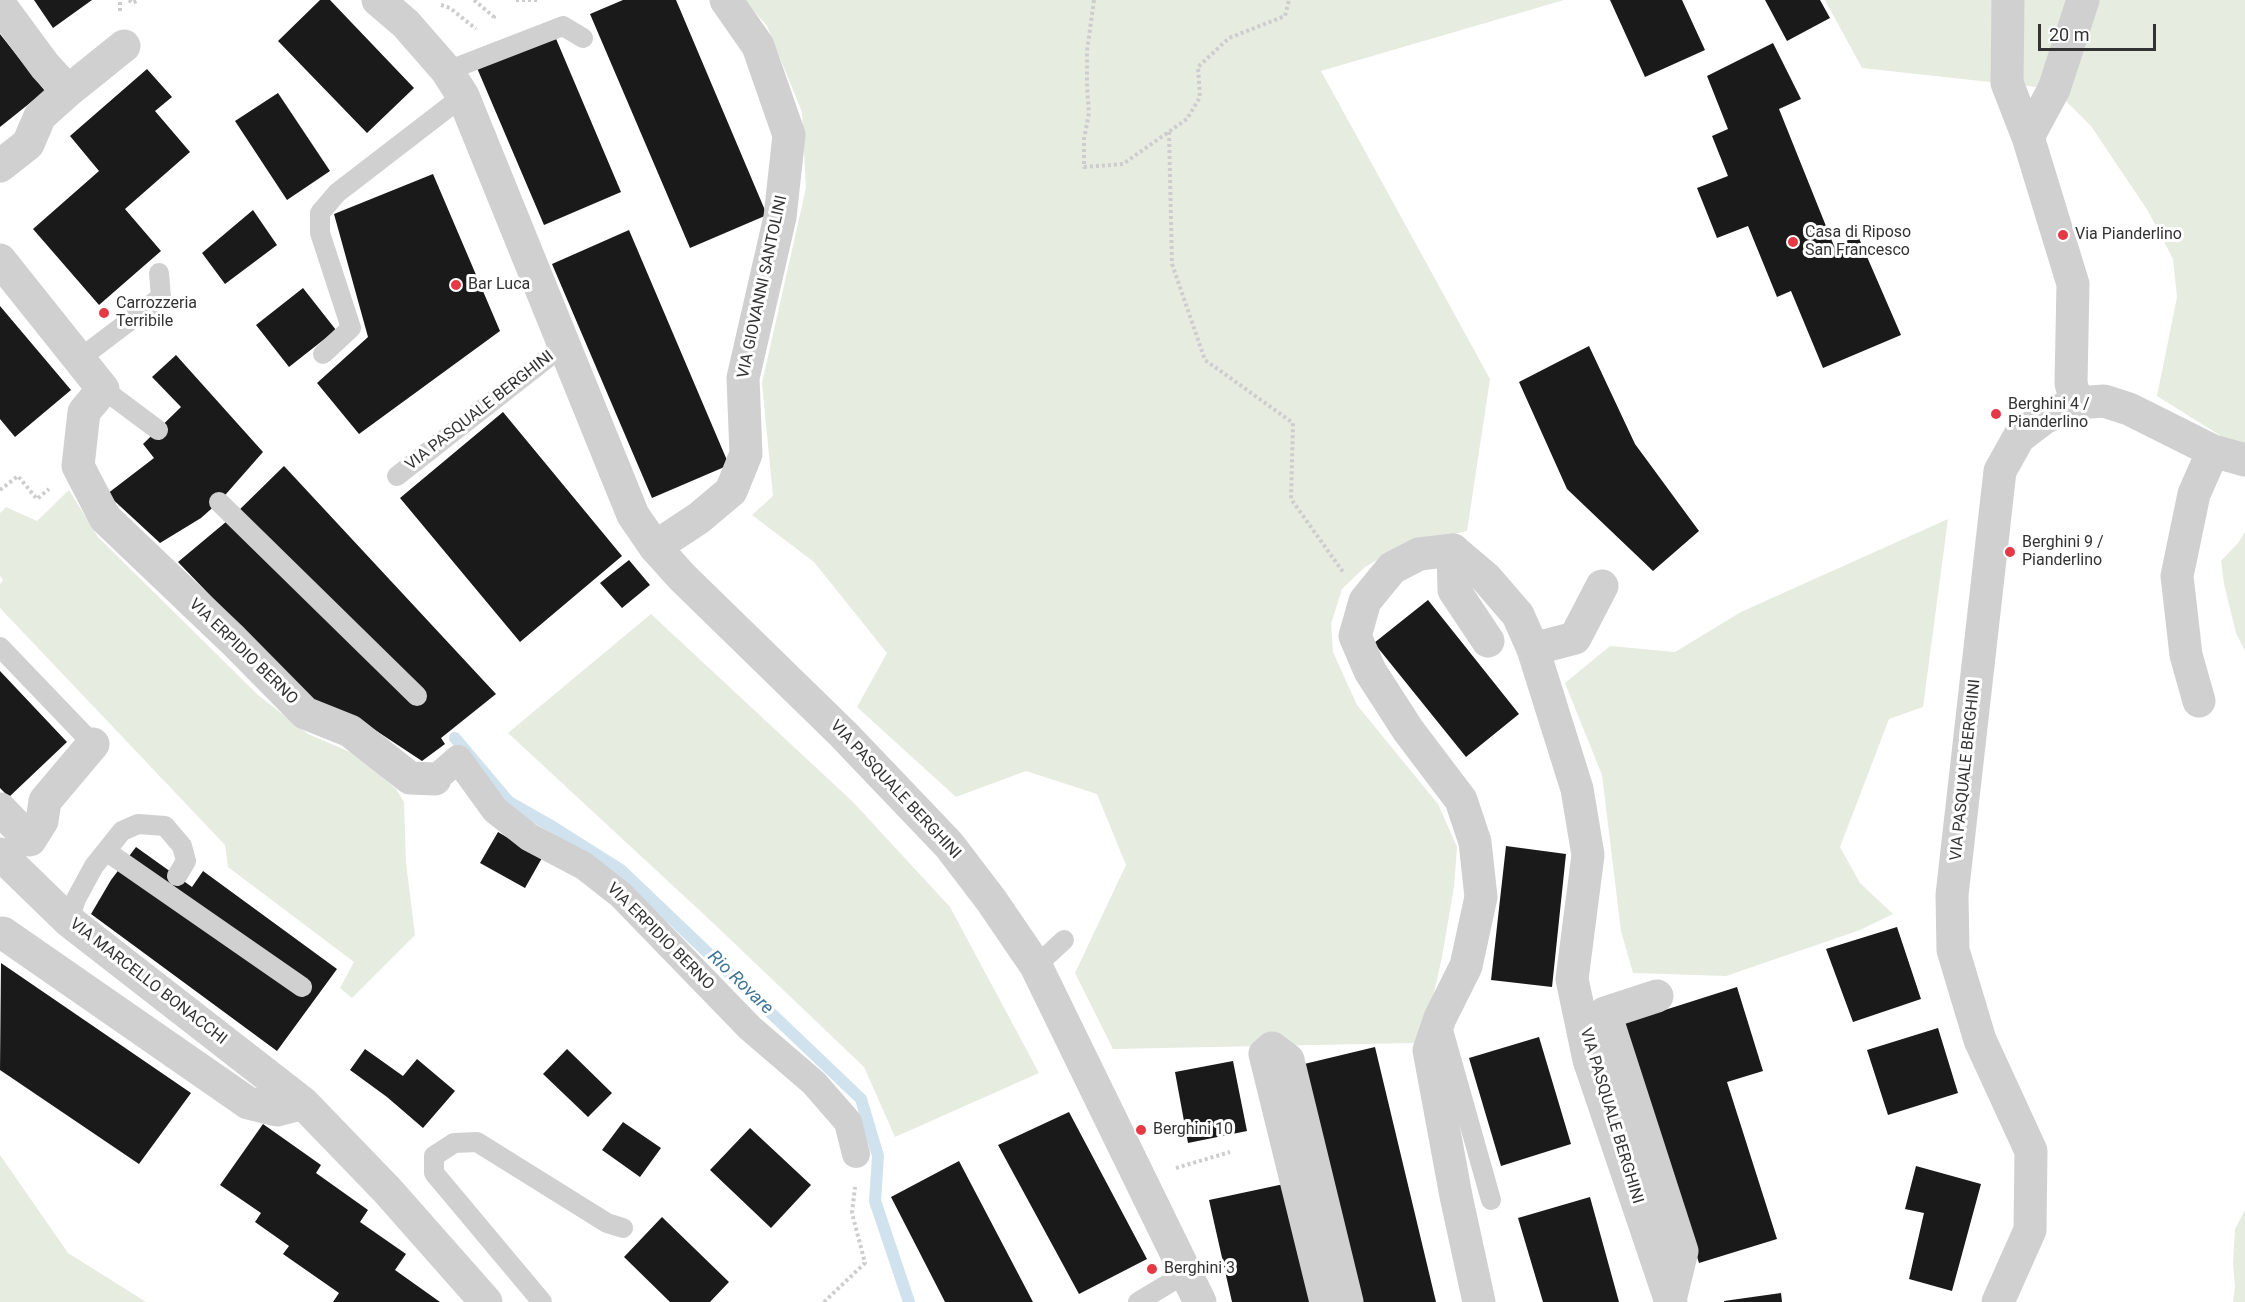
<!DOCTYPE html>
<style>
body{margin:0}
#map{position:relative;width:2245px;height:1302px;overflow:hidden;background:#fff;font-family:Roboto,sans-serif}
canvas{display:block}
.scale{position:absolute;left:2038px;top:24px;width:118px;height:27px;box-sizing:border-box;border:3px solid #333;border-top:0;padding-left:8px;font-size:18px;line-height:21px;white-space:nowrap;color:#333;-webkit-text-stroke:4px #fff;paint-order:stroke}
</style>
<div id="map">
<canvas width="2245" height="1302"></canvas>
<div class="scale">20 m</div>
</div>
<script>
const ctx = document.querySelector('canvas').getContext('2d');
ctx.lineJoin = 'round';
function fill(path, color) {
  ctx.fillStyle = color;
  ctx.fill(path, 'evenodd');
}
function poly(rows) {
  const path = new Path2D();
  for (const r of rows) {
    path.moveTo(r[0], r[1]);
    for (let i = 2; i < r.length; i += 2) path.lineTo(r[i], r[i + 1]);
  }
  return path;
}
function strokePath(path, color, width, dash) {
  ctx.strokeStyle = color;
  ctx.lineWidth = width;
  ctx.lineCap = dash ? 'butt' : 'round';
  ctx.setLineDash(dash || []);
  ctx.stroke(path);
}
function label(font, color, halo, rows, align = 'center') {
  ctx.font = font + ' Roboto,sans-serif';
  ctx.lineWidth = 6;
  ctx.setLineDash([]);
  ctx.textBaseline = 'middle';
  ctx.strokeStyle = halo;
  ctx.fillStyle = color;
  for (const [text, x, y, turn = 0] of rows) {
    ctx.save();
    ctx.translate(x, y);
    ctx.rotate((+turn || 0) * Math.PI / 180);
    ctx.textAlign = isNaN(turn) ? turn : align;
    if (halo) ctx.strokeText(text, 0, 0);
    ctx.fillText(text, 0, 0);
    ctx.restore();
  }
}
fill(poly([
 [744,0,1564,0,1321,71,1490,379,1467,531,1437,538,1389,553,1365,567,1342,589,1331,624,1333,652,1357,705,1438,804,1457,847,1454,887,1442,957,1433,997,1414,1043,1113,1049,1075,973,1126,865,1097,794,1026,771,956,797,857,707,887,653,814,562,752,515,773,496,762,383,806,188,802,112,767,26],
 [1825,0,2245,0,2245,451,2157,396,2177,297,2173,259,2148,211,2091,126,2054,89,1862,68],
 [69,490,98,537,258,695,308,734,357,755,396,789,404,802,406,863,415,935,352,998,340,988,354,962,228,867,225,845,0,608,0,584,3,580,0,576,0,513,6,507,37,521],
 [1948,519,1923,707,1889,719,1840,847,1860,883,1893,914,1860,930,1726,976,1633,973,1621,931,1602,775,1565,683,1610,646,1675,652,1741,612],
 [2245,532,2245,651,2236,633,2224,584,2221,561,2238,543],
 [651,614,853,802,950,907,1039,1073,895,1137,864,1067,711,921,508,733],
 [0,1155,68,1253,146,1302,0,1302],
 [2245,1210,2245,1302,2233,1302,2235,1286,2233,1264,2235,1229]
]), '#e6ecdf');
strokePath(poly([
 [455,738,509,802,553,827,621,870,861,1099,878,1156,875,1201,909,1302]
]), '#cfe2ee', 12);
fill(poly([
 [34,0,92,0,53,28],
 [320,0,330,0,414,88,367,133,278,41],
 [623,0,676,0,767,215,690,248,590,14],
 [1610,0,1682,0,1705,50,1645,77],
 [1765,0,1820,0,1830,18,1787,41],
 [0,34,45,91,0,127],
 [554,34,621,192,544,225,477,68],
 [1773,43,1801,99,1779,109,1834,246,1858,236,1901,335,1823,368,1791,291,1777,297,1748,226,1717,238,1697,188,1728,176,1712,136,1728,129,1707,76],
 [147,69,172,97,155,111,190,152,125,209,161,251,99,305,33,229,99,171,70,136],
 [278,93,330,171,287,200,235,121],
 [433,174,500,331,359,434,317,383,368,337,334,214],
 [253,210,277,245,225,284,202,253],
 [629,230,729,465,652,498,552,264],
 [303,288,336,330,289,367,256,325],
 [0,306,71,390,15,437,0,419],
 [1589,346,1635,444,1699,531,1653,571,1567,489,1519,382],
 [176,355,263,452,219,502,201,518,160,543,107,494,154,458,143,444,181,407,152,377],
 [503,412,622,556,520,642,400,498],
 [284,466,496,694,441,738,445,744,422,761,375,730,312,701,178,562,233,516],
 [629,560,650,585,622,608,600,583],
 [1428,600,1519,714,1466,757,1374,643],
 [0,671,67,742,9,797,0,788],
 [498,832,542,858,525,888,480,863],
 [1506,846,1566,854,1552,987,1491,980],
 [136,847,192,887,203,871,337,969,277,1051,91,914,111,880],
 [1897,927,1921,999,1853,1022,1826,949],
 [1,963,191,1093,139,1164,0,1070],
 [1737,987,1763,1071,1727,1082,1777,1239,1699,1263,1624,1023],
 [1938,1028,1958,1093,1888,1115,1867,1050],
 [1539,1037,1571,1144,1501,1166,1469,1058],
 [1375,1047,1436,1302,1357,1302,1300,1065],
 [365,1049,403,1076,417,1059,455,1091,423,1128,387,1097,350,1070],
 [567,1049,612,1093,588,1117,543,1074],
 [1233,1061,1247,1131,1188,1143,1175,1072],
 [1069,1112,1147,1259,1079,1294,998,1145],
 [623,1122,661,1148,640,1177,602,1150],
 [263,1124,321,1165,316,1173,368,1210,360,1222,406,1254,395,1270,440,1302,333,1302,339,1293,283,1254,289,1246,255,1222,261,1213,220,1185],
 [750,1128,811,1185,771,1228,710,1170],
 [959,1161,1033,1302,945,1302,891,1197],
 [1916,1166,1981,1184,1952,1291,1909,1279,1924,1213,1905,1209],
 [1284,1184,1311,1302,1232,1302,1209,1200],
 [1590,1197,1619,1302,1543,1302,1518,1218],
 [662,1217,729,1282,710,1302,670,1302,624,1257],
 [1781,1293,1782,1302,1724,1302,1724,1301]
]), '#1a1a1a');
strokePath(poly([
 [129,0,132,3,139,0],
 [474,0,494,17,491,19],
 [516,0,537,0],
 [1094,0,1087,51,1087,87,1089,113,1084,139,1084,167,1123,164,1187,119,1200,97,1198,67,1229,38,1285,16,1289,0],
 [441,5,450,8,476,29],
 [120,11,120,0],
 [1169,132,1172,264,1205,360,1293,423,1291,499,1343,572],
 [0,490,18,476,37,499,49,489],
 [1176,1168,1230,1152],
 [824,1302,865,1263,852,1213,855,1187]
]), '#cdcdcd', 4, [3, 3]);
strokePath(poly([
 [447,71,563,26,583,38],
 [323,354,351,328,320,233,320,213,337,193,463,96],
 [78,360,161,297,159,273],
 [103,389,158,430],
 [397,476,563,346],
 [219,502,417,696],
 [0,647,93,744],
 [106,851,302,987],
 [69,921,76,899,94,866,122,831,138,824,165,826,182,846,186,861,177,876],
 [1036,966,1064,940],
 [1441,1023,1491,1200],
 [542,1302,434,1173,434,1156,454,1143,477,1142,607,1223,623,1228],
 [1138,1302,1186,1273]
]), '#d0d0d0', 20);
strokePath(poly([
 [435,779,458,759,495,810,529,837,584,866,621,895,750,1028,814,1083,848,1122,856,1154]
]), '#d0d0d0', 28);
strokePath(poly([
 [2008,0,2007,83,2028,137,2073,284,2071,383,2076,403],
 [0,5,45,66,68,91,40,116,28,144,0,166],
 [68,91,124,46],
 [2028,137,2054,89,2083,0],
 [0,260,103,389,84,412,78,466,105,518,233,640,305,713,350,731,410,778,435,779],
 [655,547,699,518,731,491,746,454,743,378,780,217,789,135,758,46,726,0],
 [1453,550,1454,590,1488,641],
 [1533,649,1575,638,1602,586],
 [2199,701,2186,655,2177,576,2194,494,2213,451],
 [0,809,30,840,42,821,45,801,93,744],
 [0,854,69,921,303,1103,387,1190,486,1302],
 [3,933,248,1103,277,1110,303,1103],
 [1657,996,1605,1013,1682,1251,1670,1300],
 [1326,1302,1265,1054,1272,1048,1288,1060,1347,1302],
 [1998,1302,2030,1230,2031,1151,1980,1040,1953,950,1952,895,2000,471,2019,437,2044,418,2076,403,2104,401,2129,409,2213,451,2245,460]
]), '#d0d0d0', 33);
strokePath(poly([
 [378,0,406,24,447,71,463,96,633,515,655,547,682,577,843,734,949,845,991,900,1036,966,1200,1302],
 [1479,1302,1456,1196,1429,1050,1440,1018,1466,966,1481,897,1475,842,1461,800,1408,730,1370,671,1355,636,1365,601,1392,568,1419,554,1453,550,1486,578,1518,615,1533,649,1577,789,1588,855,1572,979,1589,1060,1671,1302]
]), '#d0d0d0', 33);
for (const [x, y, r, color] of [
 [2063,235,6,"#e63946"],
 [1793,242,6,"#e63946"],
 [456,285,6,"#e63946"],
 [104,313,6,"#e63946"],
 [1996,414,6,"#e63946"],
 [2010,552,6,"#e63946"],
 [1141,1130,6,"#e63946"],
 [1152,1269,6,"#e63946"]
]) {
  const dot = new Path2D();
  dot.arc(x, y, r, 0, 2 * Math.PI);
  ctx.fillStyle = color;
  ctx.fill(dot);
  strokePath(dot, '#fff', 2);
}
label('16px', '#333', '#fff', [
 ["Casa di Riposo",1805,233],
 ["San Francesco",1805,251],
 ["Via Pianderlino",2075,235],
 ["Bar Luca",468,285],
 ["Carrozzeria",116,304],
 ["Terribile",116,322],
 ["Berghini 4 /",2008,405],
 ["Pianderlino",2008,423],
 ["Berghini 9 /",2022,543],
 ["Pianderlino",2022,561],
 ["Berghini 10",1153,1130],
 ["Berghini 3",1164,1269]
], 'left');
label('16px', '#333', '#fff', [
 ["VIA GIOVANNI SANTOLINI",763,287,-78],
 ["VIA PASQUALE BERGHINI",480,411,-38],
 ["VIA ERPIDIO BERNO",243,652,44],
 ["VIA PASQUALE BERGHINI",1966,770,-84],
 ["VIA PASQUALE BERGHINI",895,790,47],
 ["VIA ERPIDIO BERNO",660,937,45],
 ["VIA MARCELLO BONACCHI",148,982,38],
 ["VIA PASQUALE BERGHINI",1611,1116,73]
]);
label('italic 18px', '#3f7597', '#fff', [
 ["Rio Rovare",740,983,44]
]);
</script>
